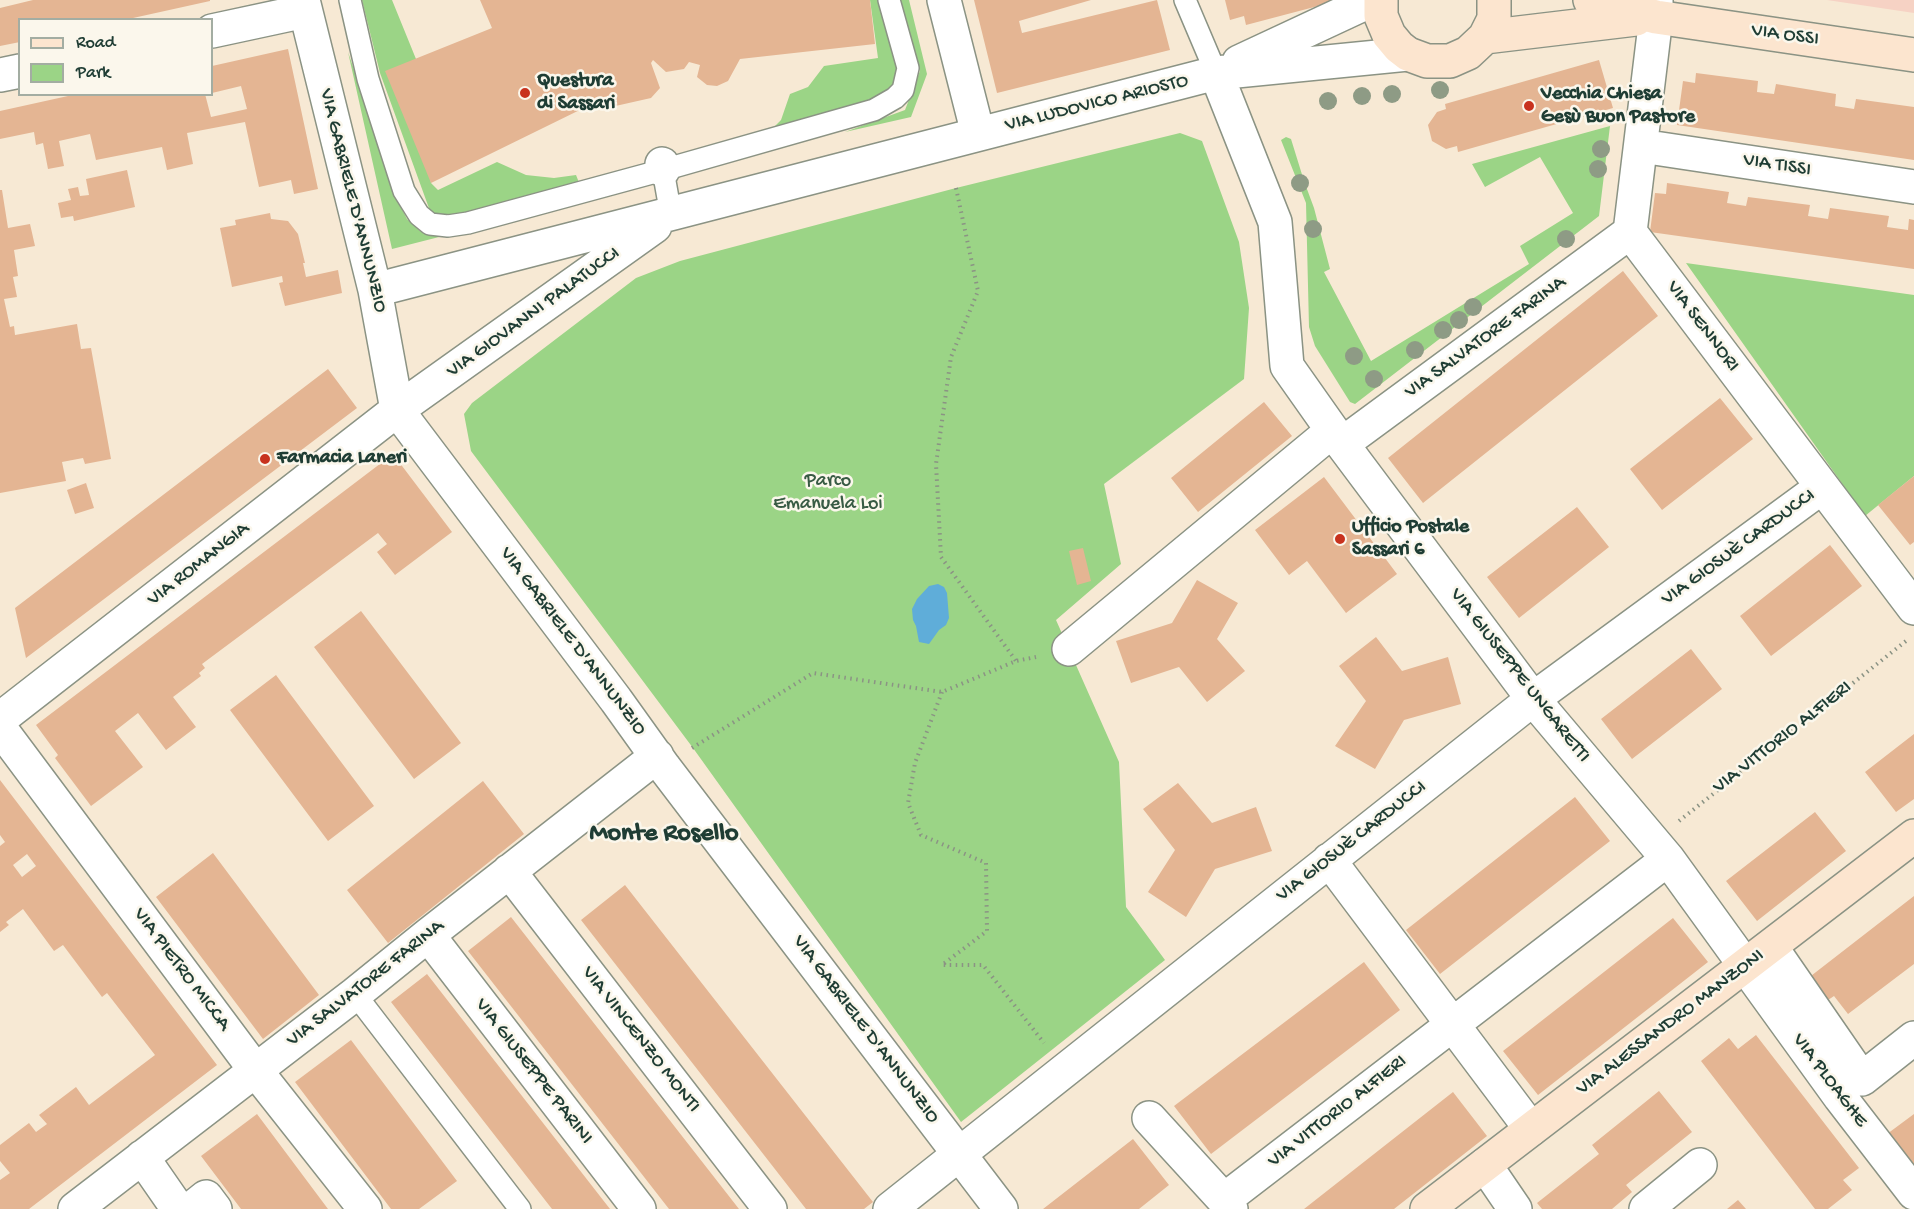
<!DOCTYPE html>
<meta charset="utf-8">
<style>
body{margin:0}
#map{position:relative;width:1914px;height:1209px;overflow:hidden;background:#f7e9d4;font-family:"Gochi Hand",sans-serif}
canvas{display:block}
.legend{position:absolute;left:18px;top:18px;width:195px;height:78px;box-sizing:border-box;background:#fbf7ec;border:2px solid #a3ada2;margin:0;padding:8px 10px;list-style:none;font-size:18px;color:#1f3d34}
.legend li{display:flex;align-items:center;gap:12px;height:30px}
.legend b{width:30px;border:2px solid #a3ada2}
</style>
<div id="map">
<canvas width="1914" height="1209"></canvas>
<ul class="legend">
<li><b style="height:8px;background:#fce5cf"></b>Road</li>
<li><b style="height:16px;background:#9bd486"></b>Park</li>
</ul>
</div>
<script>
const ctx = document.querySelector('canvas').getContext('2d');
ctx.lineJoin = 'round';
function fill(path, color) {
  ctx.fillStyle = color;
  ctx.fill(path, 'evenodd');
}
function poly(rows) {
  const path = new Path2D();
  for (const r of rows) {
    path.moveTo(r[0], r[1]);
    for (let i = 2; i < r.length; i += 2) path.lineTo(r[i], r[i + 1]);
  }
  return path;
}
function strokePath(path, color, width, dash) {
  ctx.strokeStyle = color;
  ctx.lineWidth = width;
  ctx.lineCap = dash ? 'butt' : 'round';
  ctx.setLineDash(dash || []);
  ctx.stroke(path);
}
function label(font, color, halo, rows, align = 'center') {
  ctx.font = font + ' "Gochi Hand",sans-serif';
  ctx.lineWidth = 5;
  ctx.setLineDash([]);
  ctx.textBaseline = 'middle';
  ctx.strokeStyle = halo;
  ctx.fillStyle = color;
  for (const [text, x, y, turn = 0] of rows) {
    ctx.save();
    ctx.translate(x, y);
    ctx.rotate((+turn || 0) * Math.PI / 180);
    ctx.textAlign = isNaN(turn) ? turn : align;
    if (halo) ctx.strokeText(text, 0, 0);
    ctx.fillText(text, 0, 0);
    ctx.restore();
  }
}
fill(poly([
 [1827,0,1914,0,1914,13]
]), '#f6d2c4');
fill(poly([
 [362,0,392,0,416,59,431,183,438,190,497,162,526,175,554,178,576,175,580,185,464,220,443,217,430,211,380,73],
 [870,0,881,0,900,69,891,95,770,131,781,120,790,94,808,87,824,66,878,58],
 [900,0,909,0,927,74,911,117,845,132,905,110,920,71],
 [348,52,400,205,407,219,420,231,443,236,392,249],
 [1610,126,1599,216,1355,404,1350,402,1315,346,1309,327,1306,203,1281,140,1286,137,1291,139,1304,181,1314,208,1330,269,1324,272,1371,361,1529,264,1520,246,1573,213,1540,157,1485,187,1472,164],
 [1180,133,1202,141,1239,242,1249,308,1244,379,1104,484,1121,564,1056,620,1119,762,1126,907,1165,960,961,1122,693,748,471,451,464,414,472,403,636,278,680,261,956,188],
 [1686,263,1914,295,1914,476,1865,516]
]), '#9bd486');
fill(poly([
 [938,584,944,587,947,593,949,618,946,625,939,630,929,644,919,642,916,626,913,620,912,609,917,599,929,586]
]), '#5fadd9');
fill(poly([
 [33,0,210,0,210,1,124,20,20,20,20,42,0,46,0,8],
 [480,0,870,0,875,44,740,59,728,81,717,86,707,85,697,77,700,65,689,62,684,69,666,72,653,60,651,63,660,88,651,98,611,107,594,103,431,183,385,71,492,28],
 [974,0,1091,0,1019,21,1022,33,1157,0,1170,50,997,93],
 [1225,0,1337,0,1337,1,1246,25,1244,16,1230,20],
 [288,49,318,189,294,194,291,180,259,187,245,122,187,133,193,164,167,170,162,147,96,160,90,134,59,141,64,166,48,169,43,143,36,145,34,132,0,139,0,111,77,94,205,94,211,117,247,109,241,86,212,93,212,66],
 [1599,60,1613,108,1458,152,1457,146,1446,149,1432,141,1428,125,1437,112,1446,109,1445,104],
 [1696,73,1758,81,1757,92,1774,94,1776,84,1836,94,1835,106,1854,109,1856,99,1914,107,1914,160,1677,125,1683,81,1695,83],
 [127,170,135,207,74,221,73,216,61,218,58,203,71,200,68,189,78,187,80,196,89,195,86,179],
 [1667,183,1729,192,1727,203,1746,206,1748,197,1810,205,1808,216,1828,219,1830,208,1889,216,1887,227,1908,230,1909,219,1914,220,1914,269,1650,232,1655,193,1666,194],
 [0,190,2,190,8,228,30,224,35,246,14,250,18,276,13,277,17,297,4,299,10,327,14,326,15,335,77,324,81,349,91,348,111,459,85,464,83,458,62,462,66,481,0,493],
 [270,213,271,219,288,221,298,234,305,263,303,263,306,277,338,270,342,293,285,306,279,283,283,282,282,276,232,287,220,228,236,225,235,220],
 [1623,271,1658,316,1423,503,1388,458],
 [328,369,357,408,26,658,15,608],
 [1720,398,1753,439,1662,510,1630,469],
 [1264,402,1292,436,1198,512,1171,478],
 [393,454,452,532,395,575,377,552,387,544,378,533,202,664,205,668,199,673,201,676,173,697,196,727,166,750,138,713,115,731,143,767,91,806,55,758,58,755,36,725],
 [1914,476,1914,542,1910,545,1878,505],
 [1324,477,1397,574,1346,613,1307,561,1289,575,1255,530],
 [86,483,94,508,75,514,67,490],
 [1577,507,1609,547,1519,618,1487,577],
 [1830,545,1862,586,1771,656,1740,616],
 [1083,548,1091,581,1077,585,1069,551],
 [1197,580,1238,603,1217,639,1245,671,1207,702,1179,667,1131,683,1116,641,1172,623],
 [361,611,461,743,414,779,314,647],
 [1376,637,1402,671,1448,657,1461,704,1404,720,1375,769,1335,746,1366,701,1339,666],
 [1691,649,1722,689,1632,759,1601,719],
 [276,675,374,806,328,841,230,710],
 [1914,734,1914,799,1896,812,1865,772],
 [0,780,217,1065,29,1209,0,1209,0,1180,10,1173,0,1161,0,1145,29,1123,36,1132,47,1124,39,1115,76,1087,89,1105,155,1055,107,993,102,997,63,945,54,951,23,909,6,922,9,925,0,932,0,846,5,842,0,835],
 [27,854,36,866,22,877,13,865],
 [483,781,524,834,388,943,347,890],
 [1178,783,1212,823,1256,807,1272,851,1215,869,1186,917,1148,892,1175,850,1143,809],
 [1575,797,1610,841,1440,974,1406,930],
 [1815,812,1846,851,1757,921,1726,881],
 [213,853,319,995,263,1039,156,897],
 [625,885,873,1202,864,1209,806,1209,581,920],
 [1914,896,1914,964,1848,1014,1834,996,1825,1002,1807,979],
 [511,917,739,1209,669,1209,468,951],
 [1673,918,1708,962,1538,1095,1503,1051],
 [1364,962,1400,1010,1211,1154,1174,1106],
 [427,974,610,1209,552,1209,391,1002],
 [1756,1035,1859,1168,1843,1180,1852,1190,1828,1209,1815,1209,1701,1061,1729,1038,1738,1049],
 [351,1040,457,1181,419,1209,391,1209,295,1082],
 [1659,1091,1692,1132,1626,1185,1632,1192,1612,1209,1542,1209,1537,1203,1599,1154,1592,1145],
 [1453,1092,1487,1136,1394,1209,1304,1209],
 [257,1114,328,1209,241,1209,201,1156],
 [1914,1114,1914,1178,1883,1137],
 [1133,1139,1169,1185,1139,1209,1043,1209],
 [1738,1200,1746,1209,1727,1209]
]), '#e4b593');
const lane = poly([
 [350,0,368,79,404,191,419,215,430,224,448,226,468,223,663,170,874,110,895,98,903,90,908,68,889,0],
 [1185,0,1216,73],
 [663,170,671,215],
 [355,994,520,1209]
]);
const street = poly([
 [303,0,375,290,397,410,616,700,664,767,1001,1209],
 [944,0,978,134],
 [1656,0,1656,17,1630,232,1914,608],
 [212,31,305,11],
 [1239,62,1372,0],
 [1216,73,1275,222,1287,366,1342,444,1533,699,1668,859,1840,1097,1914,1193],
 [0,75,20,71],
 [1641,146,1914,187],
 [662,164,663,170],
 [375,290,1216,73,1408,54],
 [1342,444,1630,232],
 [1069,649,1332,431],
 [0,719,397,410,655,226],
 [0,728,256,1071,365,1209],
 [1329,860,1531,1129],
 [509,871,770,1209],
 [428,935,639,1209],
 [1771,947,1862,1079,1914,1038],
 [1149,1118,1224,1200],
 [142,1157,178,1209],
 [1485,1165,1515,1209],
 [75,1209,355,994,428,935,657,756],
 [191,1209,206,1197,215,1209],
 [890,1209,1533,699,1822,487],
 [1231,1209,1224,1200,1668,859],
 [1646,1209,1700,1165]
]);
const secondary = poly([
 [1381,0,1381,16,1389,35,1399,47,1408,54,1427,61,1450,61,1468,53,1485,37,1494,19,1494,0],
 [1590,0,1656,17,1914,55],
 [1485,37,1636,19],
 [1427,1209,1914,836]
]);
strokePath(lane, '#8b9384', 24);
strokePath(street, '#8b9384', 36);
strokePath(secondary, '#8b9384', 36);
strokePath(poly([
 [956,188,978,291,951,357,936,464,941,557,1016,661],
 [942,692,915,763,908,803,921,835,986,863,987,931,942,965,983,965,1044,1043],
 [692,748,813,673,942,692,1016,661,1036,657],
 [1679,821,1906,641]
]), '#8b9384', 4, [1.5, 4.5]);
strokePath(lane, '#fff', 21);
strokePath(street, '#fff', 33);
strokePath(secondary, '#fce5cf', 33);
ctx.fillStyle = '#8e9b85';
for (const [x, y] of [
 [1440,90],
 [1392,94],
 [1362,96],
 [1328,101],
 [1601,149],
 [1598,169],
 [1300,183],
 [1313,229],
 [1566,239],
 [1473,307],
 [1459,320],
 [1443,330],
 [1415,350],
 [1354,356],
 [1374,379]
]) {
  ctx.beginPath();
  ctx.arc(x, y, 9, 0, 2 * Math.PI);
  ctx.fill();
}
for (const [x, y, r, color] of [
 [525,93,6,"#c8321e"],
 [1529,106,6,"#c8321e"],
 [265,459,6,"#c8321e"],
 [1340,539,6,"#c8321e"]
]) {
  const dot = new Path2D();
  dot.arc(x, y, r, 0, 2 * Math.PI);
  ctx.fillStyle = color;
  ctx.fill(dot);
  strokePath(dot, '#fbf7ec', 2);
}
label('20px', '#1f3d34', '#fbf7ec', [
 ["VIA OSSI",1785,36,8],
 ["VIA LUDOVICO ARIOSTO",1097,104,-14],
 ["VIA TISSI",1777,166,9],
 ["VIA GABRIELE D'ANNUNZIO",352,201,76],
 ["VIA GIOVANNI PALATUCCI",534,313,-36],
 ["VIA SENNORI",1702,327,53],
 ["VIA SALVATORE FARINA",1486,338,-36],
 ["VIA GIOSUÈ CARDUCCI",1739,548,-36],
 ["VIA ROMANGIA",199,565,-38],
 ["VIA GABRIELE D'ANNUNZIO",572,642,53],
 ["VIA GIUSEPPE UNGARETTI",1519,676,52],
 ["VIA VITTORIO ALFIERI",1783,738,-38],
 ["VIA GIOSUÈ CARDUCCI",1352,842,-38],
 ["VIA PIETRO MICCA",181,970,53],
 ["VIA SALVATORE FARINA",366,984,-38],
 ["VIA ALESSANDRO MANZONI",1671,1023,-37],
 ["VIA GABRIELE D'ANNUNZIO",865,1030,53],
 ["VIA VINCENZO MONTI",640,1040,52],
 ["VIA GIUSEPPE PARINI",533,1072,52],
 ["VIA PLOAGHE",1829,1081,53],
 ["VIA VITTORIO ALFIERI",1338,1112,-38]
]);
label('bold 20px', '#1f3d34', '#fbf7ec', [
 ["Questura",537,82],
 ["di Sassari",537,105],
 ["Vecchia Chiesa",1541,95],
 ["Gesù Buon Pastore",1541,118],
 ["Farmacia Laneri",277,459],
 ["Ufficio Postale",1352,528],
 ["Sassari 6",1352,551]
], 'left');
label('20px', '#385b44', '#fbf7ec', [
 ["Parco",828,482],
 ["Emanuela Loi",828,505]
]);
label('bold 26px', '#1f3d34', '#fbf7ec', [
 ["Monte Rosello",664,835]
]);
</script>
